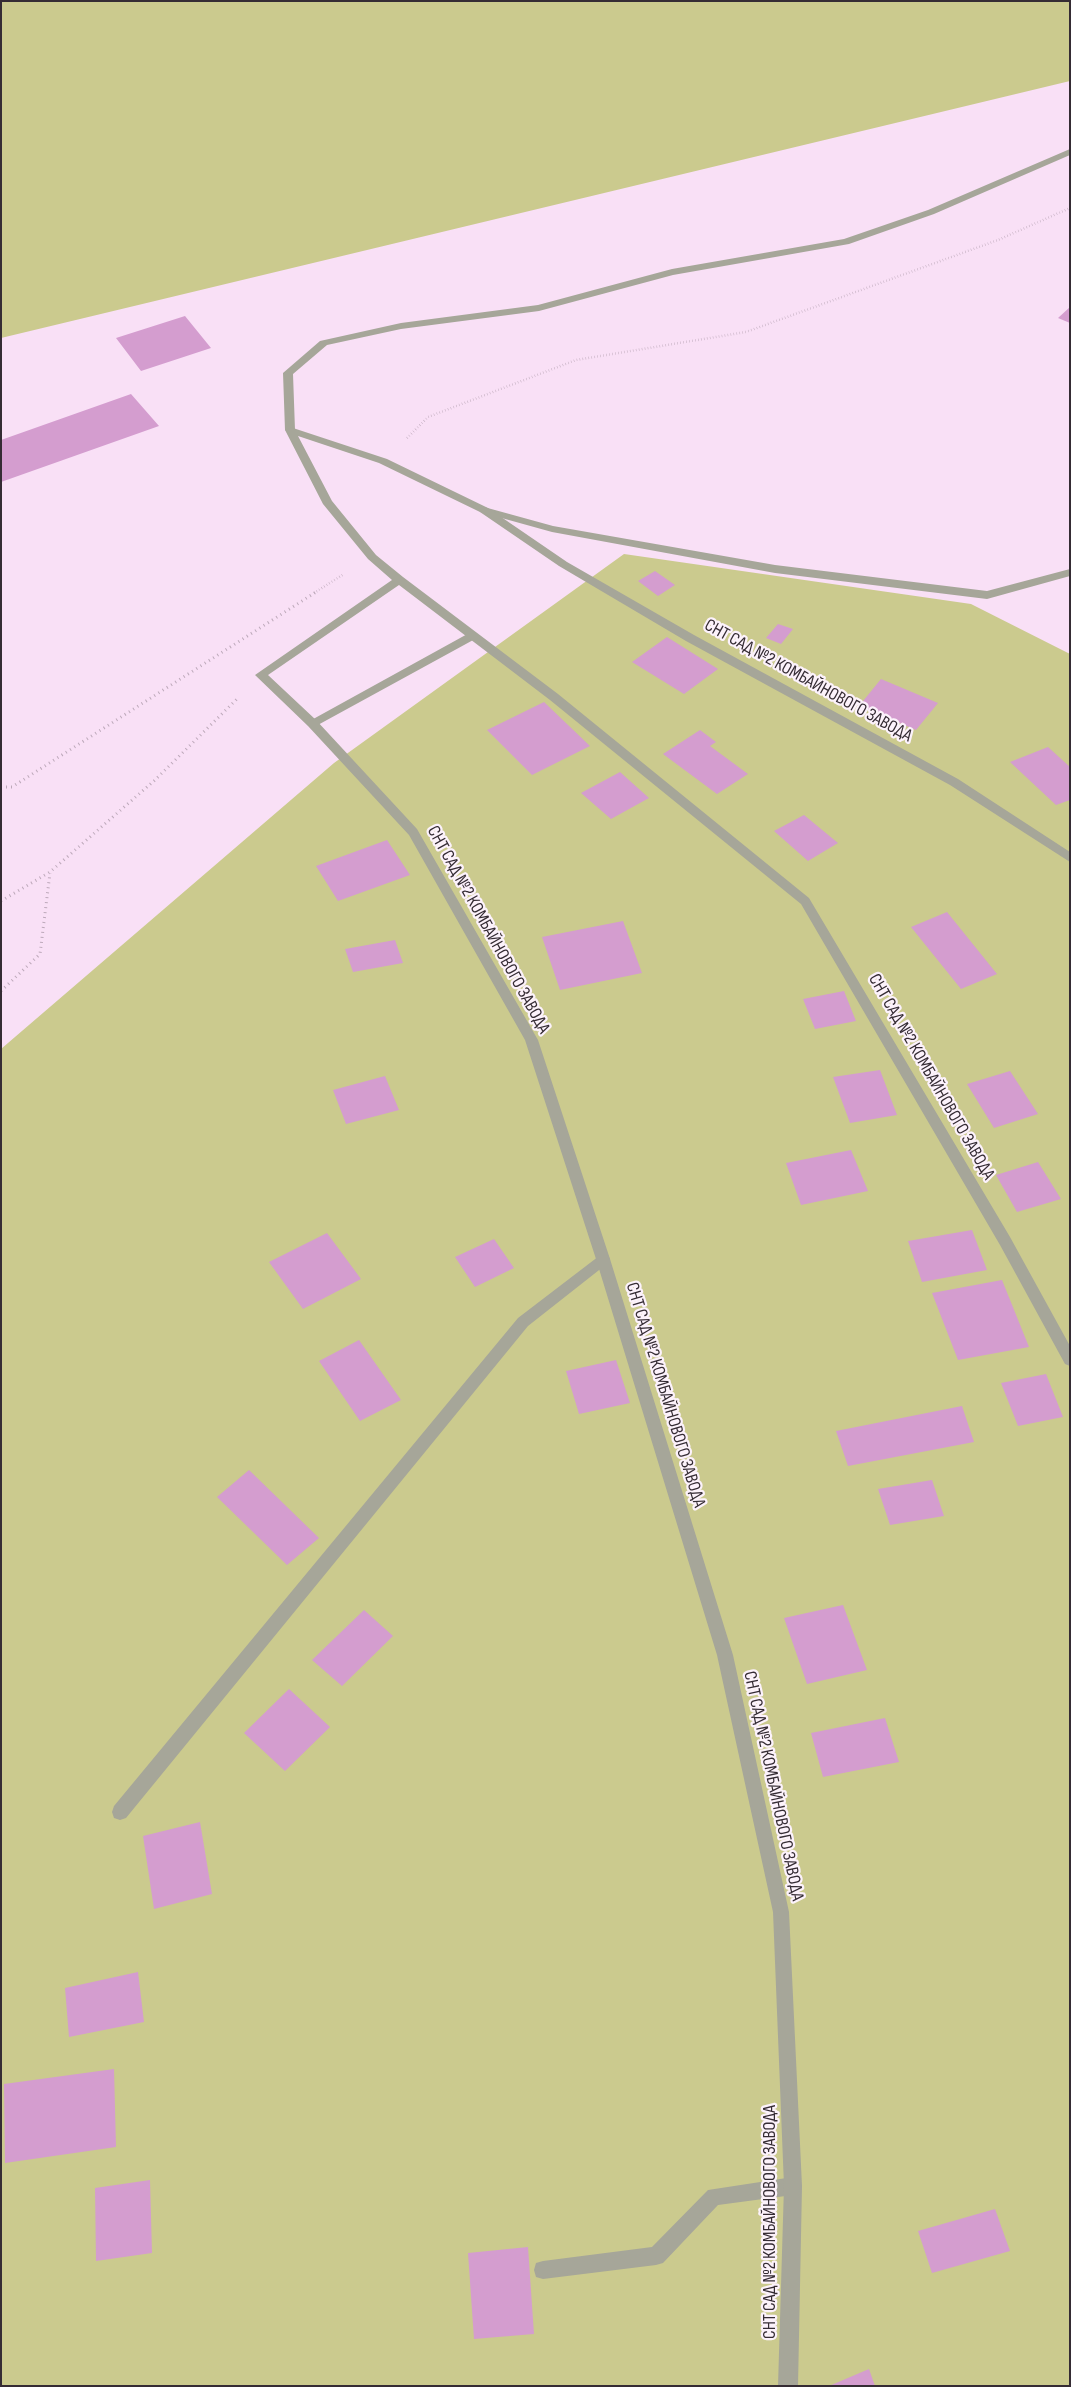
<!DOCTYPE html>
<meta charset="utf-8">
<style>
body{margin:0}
#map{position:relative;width:1071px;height:2387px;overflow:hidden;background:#f9e0f6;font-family:"Sofia Sans Condensed",sans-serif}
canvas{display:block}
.frame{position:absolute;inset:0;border:2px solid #352c34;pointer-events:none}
</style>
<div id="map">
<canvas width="1071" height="2387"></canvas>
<div class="frame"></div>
</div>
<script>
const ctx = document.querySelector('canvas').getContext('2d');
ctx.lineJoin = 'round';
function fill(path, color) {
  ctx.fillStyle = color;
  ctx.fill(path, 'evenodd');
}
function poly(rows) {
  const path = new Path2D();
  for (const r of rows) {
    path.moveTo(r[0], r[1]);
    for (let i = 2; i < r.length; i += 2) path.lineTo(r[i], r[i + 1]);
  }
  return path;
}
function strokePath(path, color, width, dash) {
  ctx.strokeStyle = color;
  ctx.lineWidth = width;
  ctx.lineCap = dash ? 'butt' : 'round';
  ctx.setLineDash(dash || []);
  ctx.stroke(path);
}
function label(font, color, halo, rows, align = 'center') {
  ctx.font = font + ' "Sofia Sans Condensed",sans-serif';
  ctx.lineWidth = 4.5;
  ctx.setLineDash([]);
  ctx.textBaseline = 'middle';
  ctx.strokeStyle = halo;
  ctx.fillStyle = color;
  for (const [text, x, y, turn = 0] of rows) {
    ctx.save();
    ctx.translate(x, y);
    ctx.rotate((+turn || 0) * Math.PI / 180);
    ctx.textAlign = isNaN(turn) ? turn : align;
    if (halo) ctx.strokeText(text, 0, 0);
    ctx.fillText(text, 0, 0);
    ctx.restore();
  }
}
fill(poly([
 [1,1,1070,1,1070,81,1,338],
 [624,554,971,604,1070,654,1070,2386,1,2386,1,1049,334,763]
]), '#cbca8e');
fill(poly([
 [1070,307,1070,323,1058,318],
 [185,316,211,348,141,371,116,338],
 [131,394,159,426,1,482,1,440],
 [655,571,675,585,658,596,638,581],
 [778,624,793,629,781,644,766,638],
 [667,637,718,669,684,694,632,662],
 [881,679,938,703,916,730,859,706],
 [544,702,590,746,532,775,487,730],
 [700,730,716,742,710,746,748,774,717,794,663,754],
 [1048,747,1070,767,1070,800,1056,805,1010,762],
 [620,772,649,798,611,819,581,793],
 [804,815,838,843,808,861,774,831],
 [387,840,410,875,338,901,316,866],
 [947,912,997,974,961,989,911,927],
 [623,921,642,973,560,990,542,937],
 [395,940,403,963,353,972,345,949],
 [844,991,856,1021,815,1029,803,999],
 [880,1070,897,1115,850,1123,833,1077],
 [1010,1071,1038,1114,994,1128,967,1084],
 [385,1076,399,1110,346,1124,333,1090],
 [851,1150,868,1191,801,1205,786,1163],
 [1038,1162,1061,1199,1017,1212,996,1175],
 [972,1230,987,1270,922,1282,908,1241],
 [327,1233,361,1279,303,1309,269,1262],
 [494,1239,514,1268,475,1287,455,1257],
 [1002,1280,1029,1347,958,1360,932,1293],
 [359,1340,401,1400,360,1421,319,1361],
 [616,1360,630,1403,579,1414,566,1371],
 [1046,1374,1063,1417,1018,1426,1001,1383],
 [962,1406,974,1442,848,1466,836,1431],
 [249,1470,319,1538,287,1565,217,1497],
 [932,1480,944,1516,890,1525,878,1489],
 [843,1605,867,1670,807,1684,784,1618],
 [364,1610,393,1636,342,1686,312,1660],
 [289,1689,330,1727,285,1771,244,1733],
 [885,1718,899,1762,823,1777,811,1733],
 [200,1822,212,1894,154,1909,143,1836],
 [138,1972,144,2022,69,2037,65,1988],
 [114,2069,116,2147,5,2163,4,2084],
 [150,2180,152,2253,96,2261,95,2188],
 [995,2209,1010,2251,932,2273,918,2231],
 [528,2247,534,2334,474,2339,468,2253],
 [869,2369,875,2386,829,2386]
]), '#d49dcf');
strokePath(poly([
 [407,438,428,417,576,360,746,332,998,240,1070,208],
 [314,593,344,574]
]), '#bda9ba', 2.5, [0.5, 2.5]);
strokePath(poly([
 [1,787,12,787,316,592],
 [1,901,50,872,155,780,239,697],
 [1,991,40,954,50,873]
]), '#bda9ba', 3, [1, 4]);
fill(poly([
 [1070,149,1070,155,934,214,849,244,673,275,539,311,401,329,327,345,293,374,295,430,290,433,285,430,283,373,320,341,401,323,538,305,672,269,844,239,928,210,1070,149],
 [484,507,553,526,775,565,987,591,1070,569,1070,576,987,599,775,573,552,532,480,512,479,510,484,507],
 [471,632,475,633,475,639,316,726,312,727,306,723,471,632],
 [603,1253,608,1255,610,1259,608,1263,528,1326,126,1818,120,1820,114,1818,112,1812,114,1806,518,1318,603,1253],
 [793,2177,799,2180,802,2186,799,2192,793,2195,718,2205,663,2263,656,2265,543,2279,536,2277,534,2270,536,2263,543,2261,652,2247,708,2190,793,2177]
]), '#a6a699');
fill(poly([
 [290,427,387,459,488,508,567,562,694,635,958,779,1070,852,1070,862,950,785,686,641,559,566,480,512,379,463,298,436,332,501,376,555,403,577,558,694,809,898,1010,1237,1070,1346,1070,1366,1065,1364,1000,1245,801,904,550,700,399,585,268,675,316,720,417,829,538,1040,610,1259,733,1655,789,1912,802,2186,798,2386,778,2386,784,2186,773,1912,717,1655,596,1259,525,1040,409,835,308,726,255,675,392,580,368,559,323,504,285,430,290,427]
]), '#a6a699');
label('18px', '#352c34', '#fcf2fb', [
 ["СНТ САД №2 КОМБАЙНОВОГО ЗАВОДА",808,681,29],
 ["СНТ САД №2 КОМБАЙНОВОГО ЗАВОДА",488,930,61],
 ["СНТ САД №2 КОМБАЙНОВОГО ЗАВОДА",931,1077,60],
 ["СНТ САД №2 КОМБАЙНОВОГО ЗАВОДА",665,1395,73],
 ["СНТ САД №2 КОМБАЙНОВОГО ЗАВОДА",773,1786,78],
 ["СНТ САД №2 КОМБАЙНОВОГО ЗАВОДА",770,2222,-90]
]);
</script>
